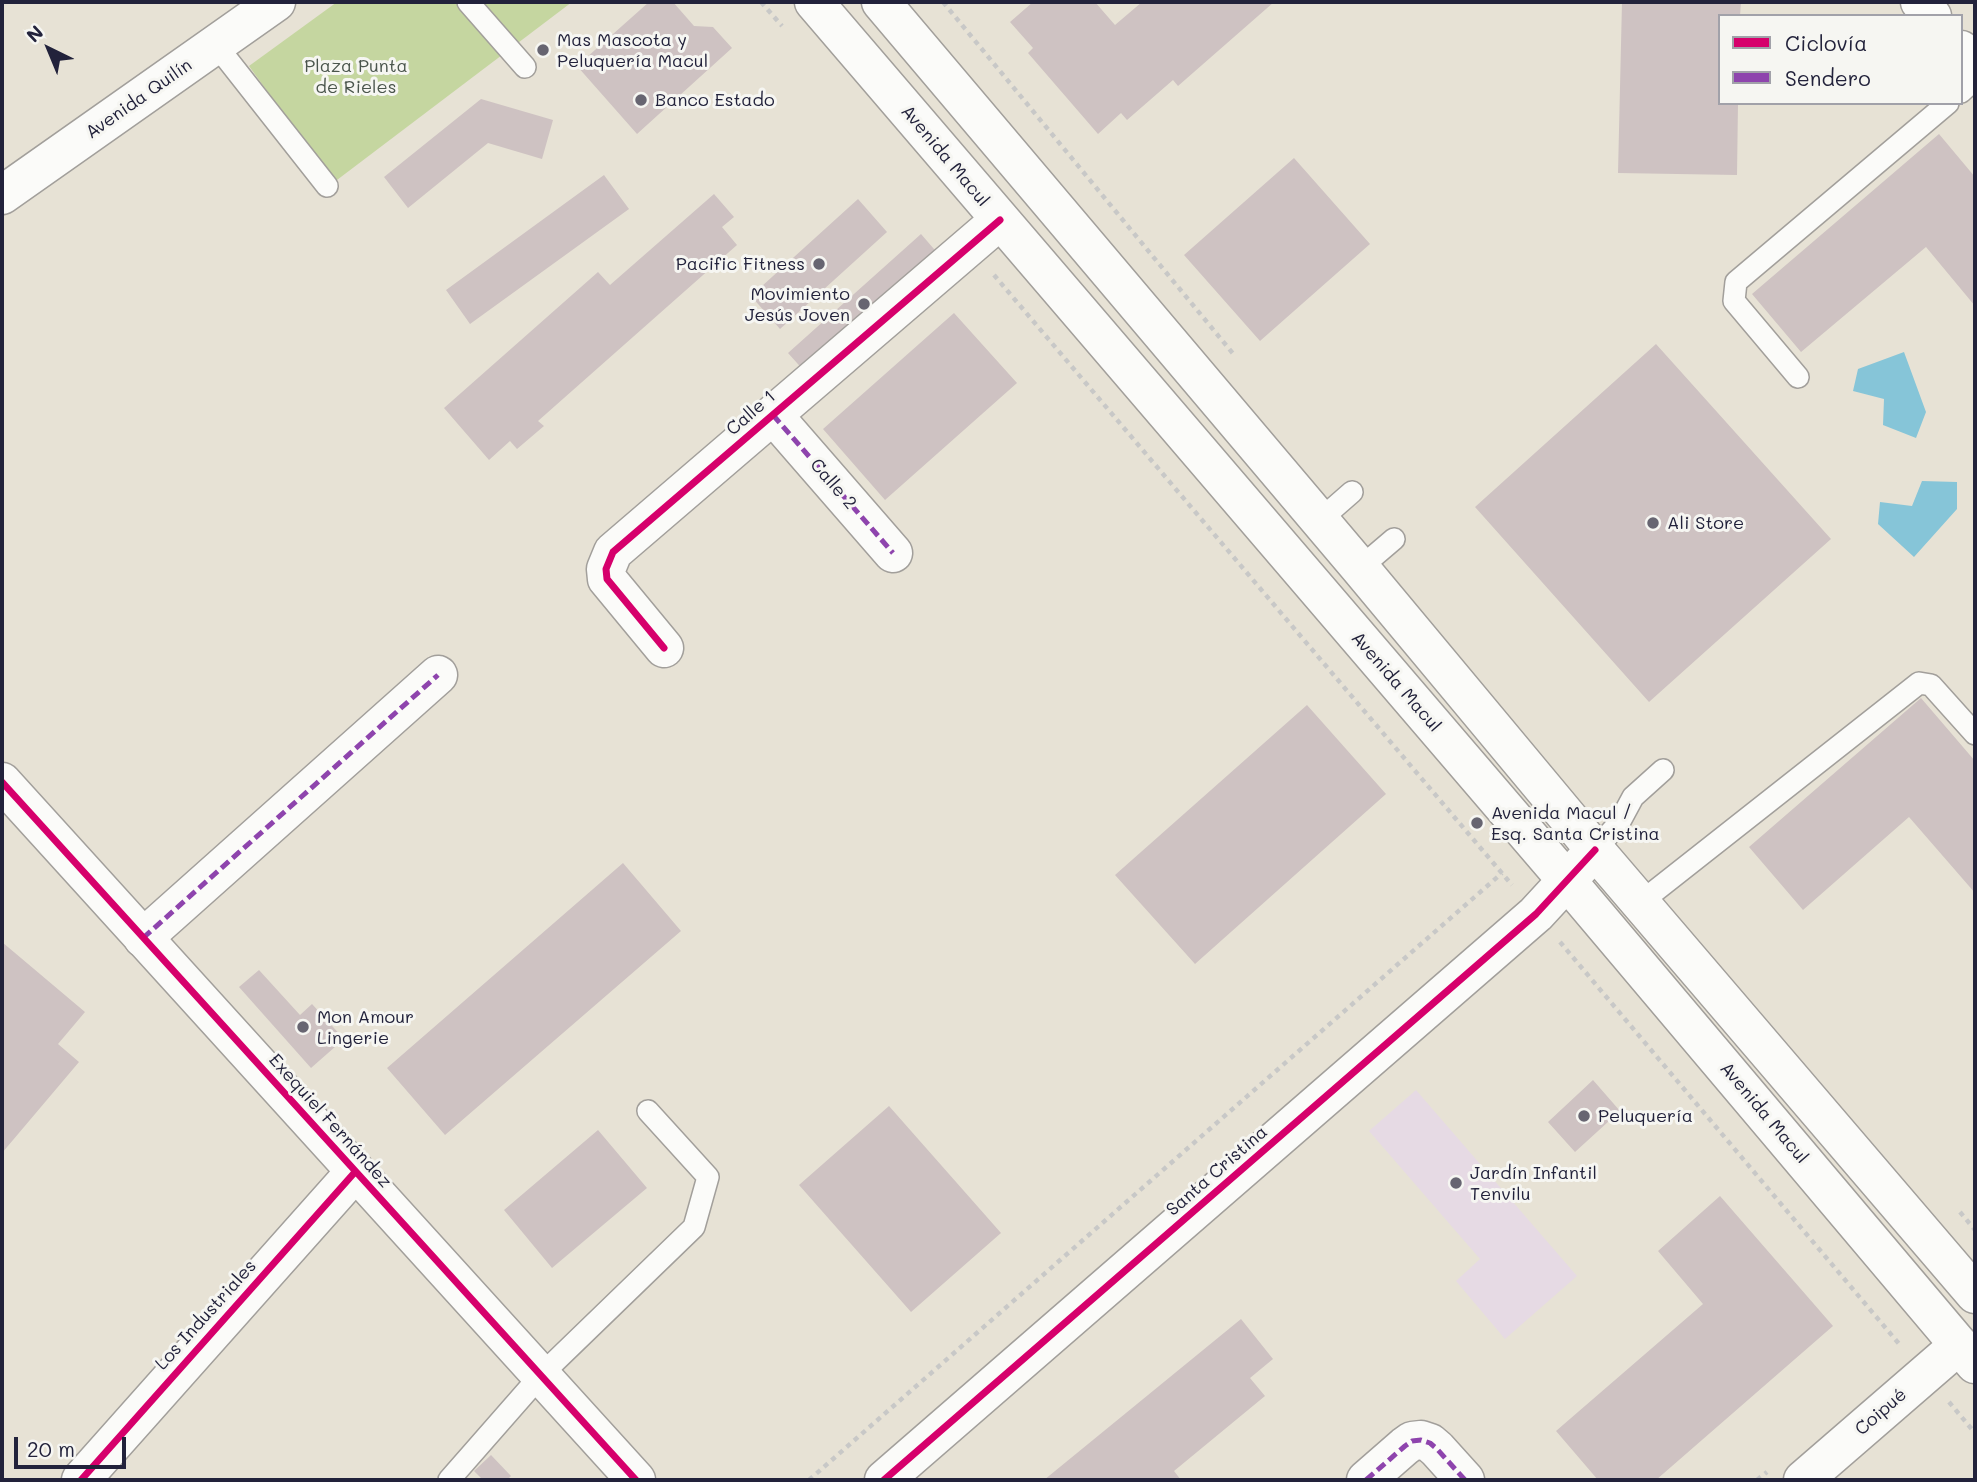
<!DOCTYPE html>
<meta charset="utf-8">
<style>
body{margin:0}
#map{position:relative;width:1977px;height:1482px;overflow:hidden;background:#e7e2d5;font-family:Mali,sans-serif}
canvas{display:block}
.frame{position:absolute;inset:0;border:4px solid #22223b;pointer-events:none}
.legend{position:absolute;left:1718px;top:14px;width:245px;height:91px;box-sizing:border-box;background:#f6f6f2;border:2px solid #a1a1a9;margin:0;padding:9px 12px;list-style:none;font-size:21px;color:#22223b}
.legend li{display:flex;align-items:center;gap:14px;height:35px}
.legend b{width:35px;border:2px solid #a1a1a9}
.north{position:absolute;left:14px;top:14px;width:70px;height:70px;-webkit-text-stroke:5px #f6f6f2;paint-order:stroke;rotate:317deg;font-size:19px;font-weight:700;line-height:28px;text-align:center;color:#22223b}
.north::after{content:'';display:block;margin:auto;width:24px;height:32px;background:#22223b;clip-path:polygon(50% 0,100% 100%,50% 72%,0 100%)}
.scale{position:absolute;left:14px;top:1437px;width:112px;height:32px;box-sizing:border-box;border:4px solid #22223b;border-top:0;padding-left:9px;font-size:21px;line-height:24px;white-space:nowrap;color:#22223b;-webkit-text-stroke:5px #f6f6f2;paint-order:stroke}
</style>
<div id="map">
<canvas width="1977" height="1482"></canvas>
<div class="frame"></div>
<ul class="legend">
<li><b style="height:9px;background:#d6006c"></b>Ciclovía</li>
<li><b style="height:9px;background:#8e44ad"></b>Sendero</li>
</ul>
<div class="north">N</div>
<div class="scale">20 m</div>
</div>
<script>
const ctx = document.querySelector('canvas').getContext('2d');
ctx.lineJoin = 'round';
function fill(path, color) {
  ctx.fillStyle = color;
  ctx.fill(path, 'evenodd');
}
function poly(rows) {
  const path = new Path2D();
  for (const r of rows) {
    path.moveTo(r[0], r[1]);
    for (let i = 2; i < r.length; i += 2) path.lineTo(r[i], r[i + 1]);
  }
  return path;
}
function strokePath(path, color, width, dash) {
  ctx.strokeStyle = color;
  ctx.lineWidth = width;
  ctx.lineCap = dash ? 'butt' : 'round';
  ctx.setLineDash(dash || []);
  ctx.stroke(path);
}
function label(font, color, halo, rows, align = 'center') {
  ctx.font = font + ' Mali,sans-serif';
  ctx.lineWidth = 6;
  ctx.setLineDash([]);
  ctx.textBaseline = 'middle';
  ctx.strokeStyle = halo;
  ctx.fillStyle = color;
  for (const [text, x, y, turn = 0] of rows) {
    ctx.save();
    ctx.translate(x, y);
    ctx.rotate((+turn || 0) * Math.PI / 180);
    ctx.textAlign = isNaN(turn) ? turn : align;
    if (halo) ctx.strokeText(text, 0, 0);
    ctx.fillText(text, 0, 0);
    ctx.restore();
  }
}
fill(poly([
 [1416,1090,1577,1276,1505,1339,1456,1281,1480,1259,1369,1131]
]), '#e6dae4');
fill(poly([
 [337,2,572,2,333,183,249,66]
]), '#c5d6a0');
fill(poly([
 [1904,352,1926,412,1916,438,1883,425,1884,399,1853,391,1858,369],
 [1922,481,1957,482,1957,509,1914,557,1878,524,1880,502,1912,506]
]), '#86c5d8');
fill(poly([
 [649,2,673,2,694,26,713,27,732,48,637,134,577,66],
 [1033,2,1095,2,1115,25,1142,2,1274,2,1178,86,1173,80,1127,120,1121,113,1098,134,1028,53,1033,48,1010,22],
 [1622,2,1741,2,1740,16,1720,16,1720,103,1738,103,1737,175,1618,173],
 [481,99,553,120,542,159,488,143,408,208,384,177],
 [1939,134,1975,177,1975,306,1926,247,1801,352,1752,294],
 [1294,158,1370,244,1260,341,1184,255],
 [604,175,629,209,470,324,446,290],
 [714,194,734,217,722,227,737,245,538,421,544,426,517,449,510,441,489,460,444,408,598,272,610,285],
 [858,199,887,232,780,329,751,296],
 [921,234,940,256,806,373,788,353],
 [954,313,1017,383,885,500,823,429],
 [1656,344,1831,539,1649,702,1475,507],
 [1921,698,1975,761,1975,893,1909,817,1803,910,1749,847],
 [1307,705,1386,794,1195,964,1115,875],
 [623,863,681,931,445,1135,387,1068],
 [2,942,85,1012,58,1044,79,1062,2,1153],
 [259,970,300,1015,312,1004,344,1039,311,1068,239,987],
 [1593,1080,1620,1111,1575,1152,1548,1122],
 [889,1106,1001,1233,911,1312,799,1185],
 [598,1130,647,1188,552,1268,504,1210],
 [1720,1196,1833,1326,1656,1480,1598,1480,1556,1431,1703,1304,1658,1251],
 [1241,1319,1273,1359,1250,1378,1265,1396,1174,1471,1181,1480,1044,1480],
 [491,1455,511,1476,507,1480,483,1480,474,1471]
]), '#cec2c2');
const service = poly([
 [468,2,525,67],
 [216,45,327,186],
 [1961,92,1975,79],
 [1798,377,1734,301,1736,282,1948,103],
 [1320,520,1352,492],
 [1360,568,1394,539],
 [1595,850,1619,823,1633,797,1663,770],
 [1641,902,1919,683,1931,685,1975,734],
 [449,1480,541,1375,694,1227,708,1177,648,1111]
]);
const minor = poly([
 [1920,2,1932,16],
 [1961,50,1975,66],
 [773,415,893,553],
 [664,648,607,579,606,569,613,552,1000,220],
 [143,938,438,675],
 [81,1480,355,1172],
 [884,1480,1536,914,1595,850],
 [1366,1480,1405,1446,1412,1441,1421,1440,1430,1443,1437,1449,1465,1480],
 [1803,1480,1959,1345]
]);
const tertiary = poly([
 [2,782,636,1480]
]);
const primary = poly([
 [814,2,1568,882,1975,1364],
 [881,2,1360,568,1595,850,1975,1294],
 [2,195,276,2]
]);
strokePath(service, '#a29f9b', 24);
strokePath(minor, '#a29f9b', 41);
strokePath(tertiary, '#a29f9b', 41);
strokePath(primary, '#a29f9b', 41);
strokePath(poly([
 [761,2,782,26],
 [943,2,1235,356],
 [994,275,1512,885],
 [1560,942,1900,1345],
 [1960,1212,1975,1230],
 [1949,1402,1975,1433],
 [809,1480,1502,873],
 [1757,1480,1767,1472]
]), '#c8c8c7', 4.5, [5, 5]);
strokePath(service, '#fbfbf9', 21);
strokePath(minor, '#fbfbf9', 38);
strokePath(tertiary, '#fbfbf9', 38);
strokePath(primary, '#fbfbf9', 38);
strokePath(poly([
 [773,415,893,553],
 [143,938,438,675],
 [1366,1480,1405,1446,1412,1441,1421,1440,1430,1443,1437,1449,1465,1480]
]), '#8e44ad', 5, [10, 5]);
strokePath(poly([
 [664,648,607,579,606,569,613,552,1000,220],
 [2,782,636,1480],
 [81,1480,355,1172],
 [884,1480,1536,914,1595,850]
]), '#d6006c', 7);
for (const [x, y, r, color] of [
 [543,50,7,"#676571"],
 [641,100,7,"#676571"],
 [819,264,7,"#676571"],
 [864,304,7,"#676571"],
 [1653,523,7,"#676571"],
 [1477,823,7,"#676571"],
 [303,1027,7,"#676571"],
 [1584,1116,7,"#676571"],
 [1456,1183,7,"#676571"]
]) {
  const dot = new Path2D();
  dot.arc(x, y, r, 0, 2 * Math.PI);
  ctx.fillStyle = color;
  ctx.fill(dot);
  strokePath(dot, '#f6f6f2', 2.5);
}
label('18px', '#22223b', '#f6f6f2', [
 ["Mas Mascota y",557,40],
 ["Peluquería Macul",557,61],
 ["Banco Estado",655,100],
 ["Pacific Fitness",805,264,"right"],
 ["Movimiento",850,294,"right"],
 ["Jesús Joven",850,315,"right"],
 ["Ali Store",1667,523],
 ["Avenida Macul /",1491,813],
 ["Esq. Santa Cristina",1491,834],
 ["Mon Amour",317,1017],
 ["Lingerie",317,1038],
 ["Peluquería",1598,1116],
 ["Jardín Infantil",1470,1173],
 ["Tenvilu",1470,1194]
], 'left');
label('18px', '#4a554c', '#f6f6f2', [
 ["Plaza Punta",356,66],
 ["de Rieles",356,87]
]);
label('18px', '#22223b', '#f6f6f2', [
 ["Avenida Quilín",139,99,-35],
 ["Avenida Macul",945,156,50],
 ["Calle 1",751,413,-41],
 ["Calle 2",833,484,49],
 ["Avenida Macul",1396,682,49],
 ["Avenida Macul",1764,1113,50],
 ["Exequiel Fernández",330,1121,48],
 ["Santa Cristina",1217,1171,-41],
 ["Los Industriales",206,1315,-48],
 ["Coipué",1881,1412,-41]
]);
</script>
